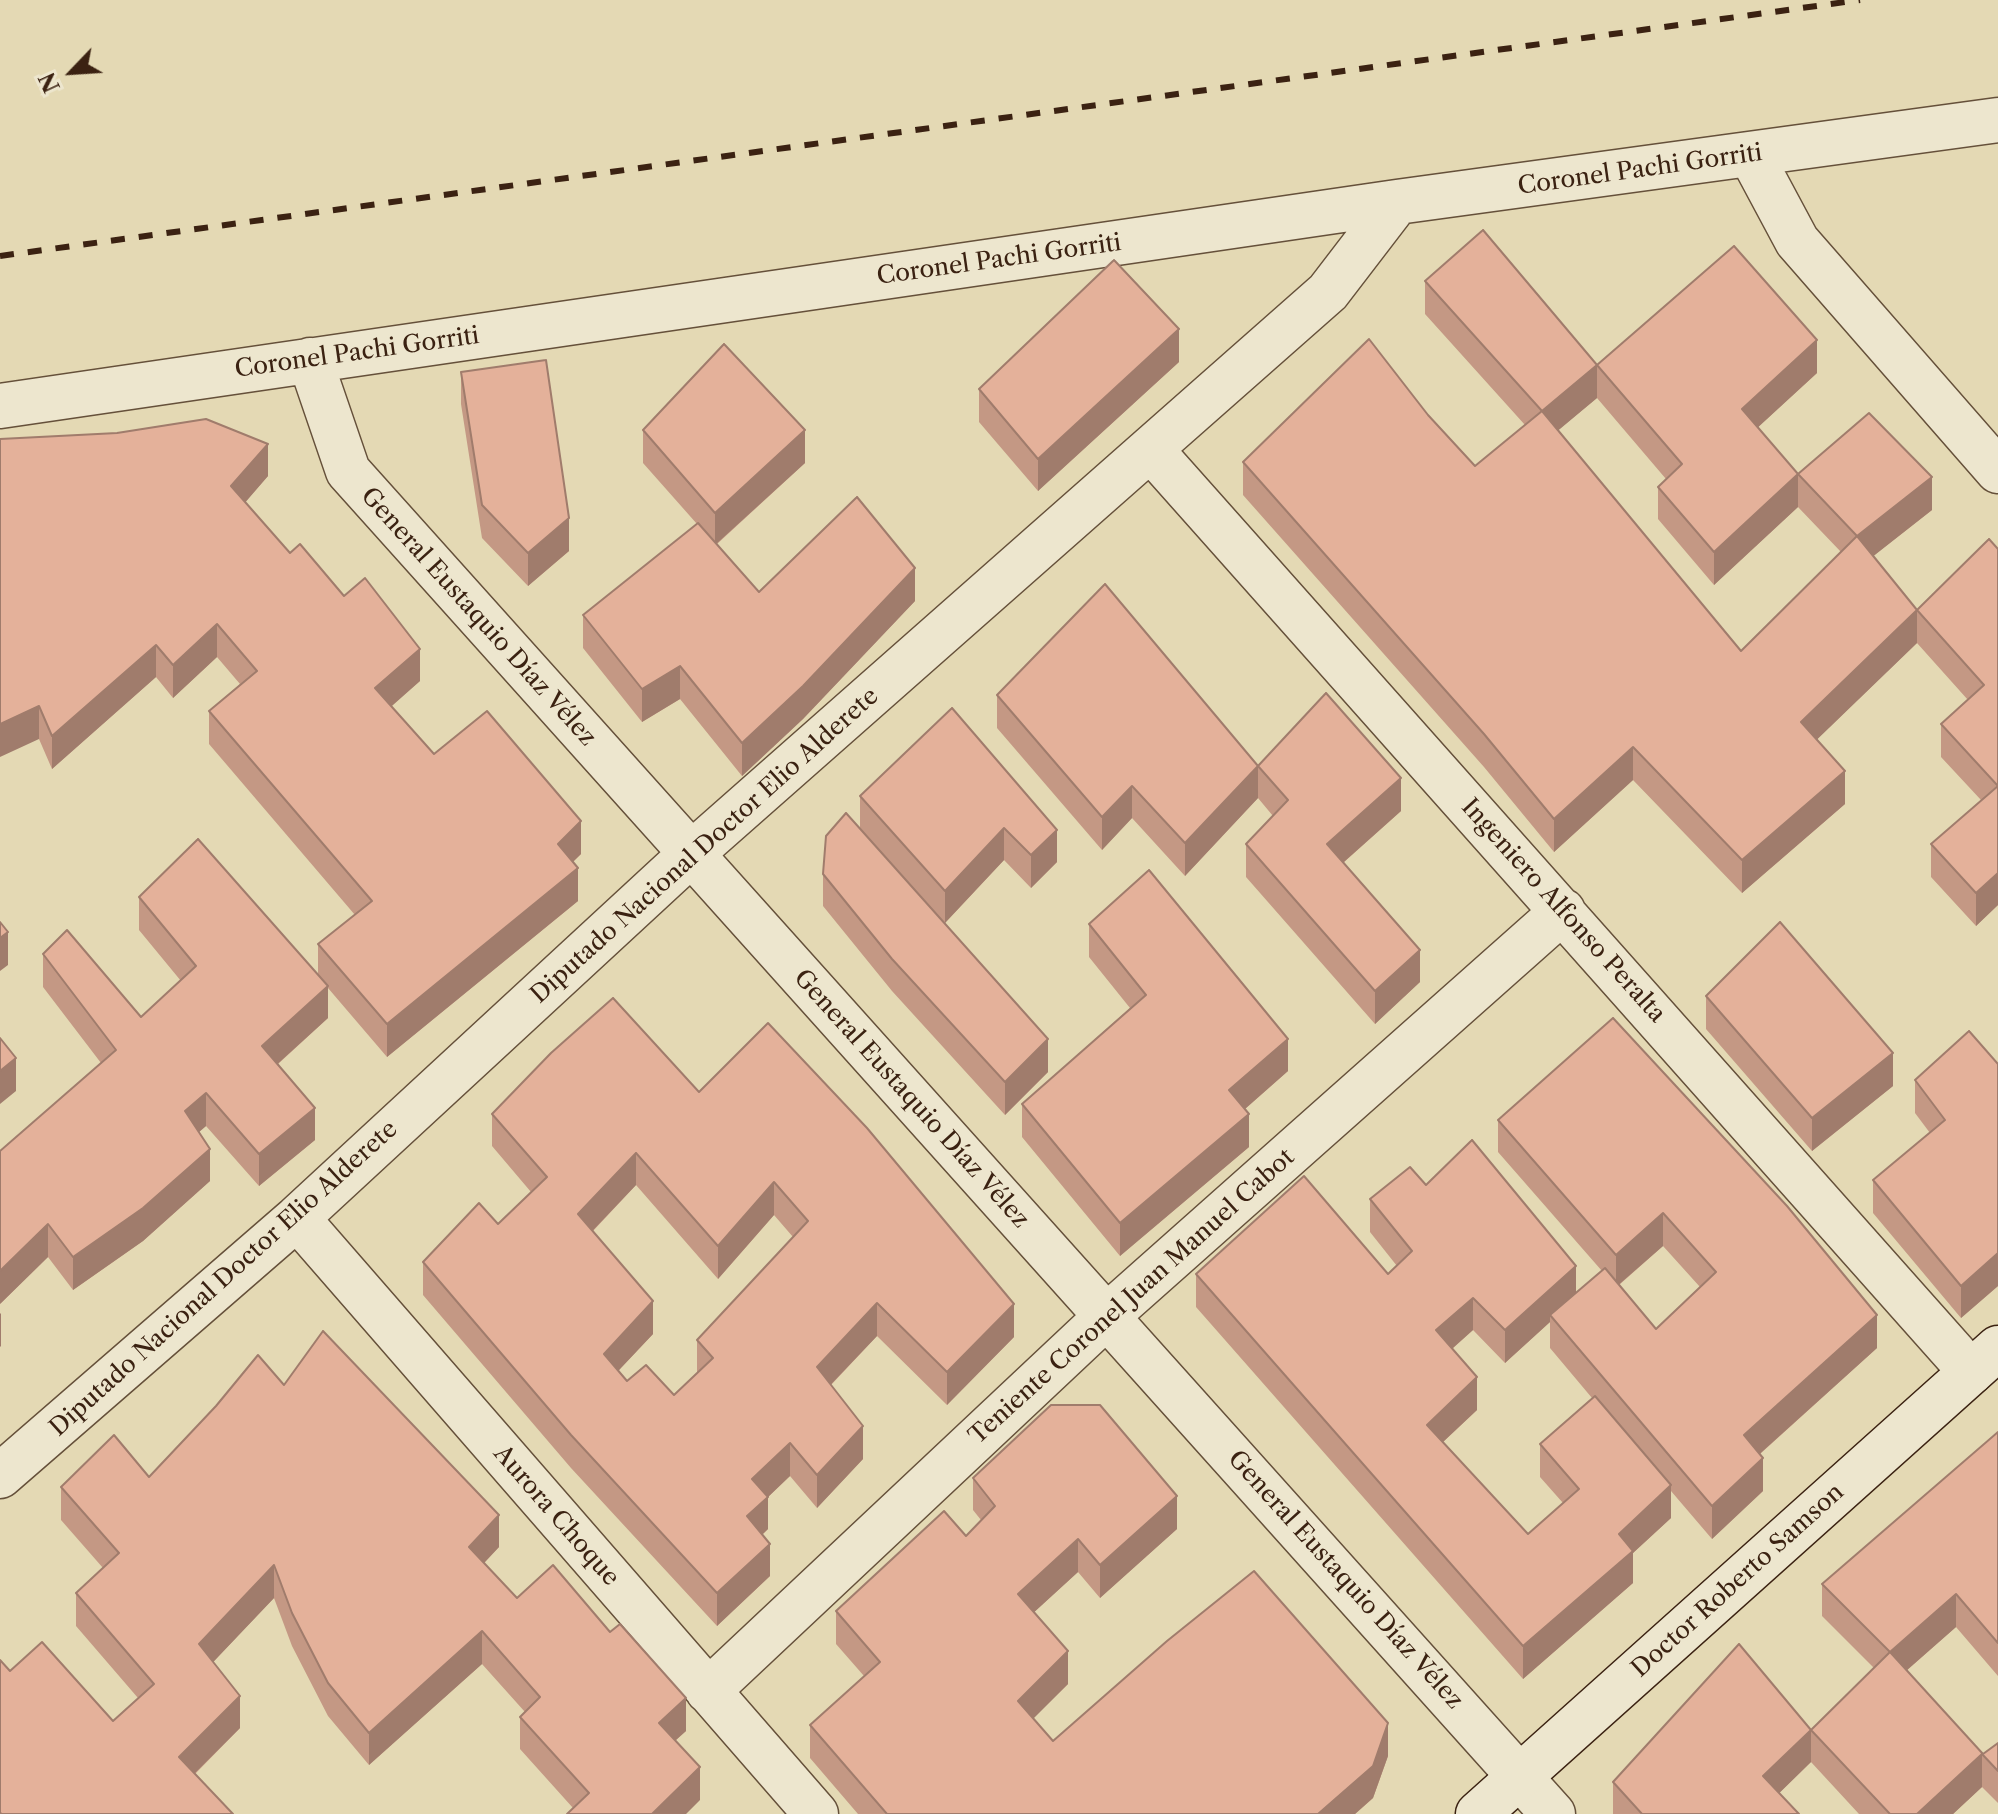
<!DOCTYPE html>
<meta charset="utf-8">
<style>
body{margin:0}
#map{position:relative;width:1998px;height:1814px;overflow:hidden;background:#e4d9b4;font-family:"Libre Caslon Text",serif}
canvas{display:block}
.north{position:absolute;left:32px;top:32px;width:80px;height:80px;-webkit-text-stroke:6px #ede6ce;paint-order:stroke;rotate:245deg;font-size:22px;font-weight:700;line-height:32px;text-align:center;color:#3b2212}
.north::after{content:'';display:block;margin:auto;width:28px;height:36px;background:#3b2212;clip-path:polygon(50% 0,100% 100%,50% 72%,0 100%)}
</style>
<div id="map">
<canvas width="1998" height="1814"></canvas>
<div class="north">N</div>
</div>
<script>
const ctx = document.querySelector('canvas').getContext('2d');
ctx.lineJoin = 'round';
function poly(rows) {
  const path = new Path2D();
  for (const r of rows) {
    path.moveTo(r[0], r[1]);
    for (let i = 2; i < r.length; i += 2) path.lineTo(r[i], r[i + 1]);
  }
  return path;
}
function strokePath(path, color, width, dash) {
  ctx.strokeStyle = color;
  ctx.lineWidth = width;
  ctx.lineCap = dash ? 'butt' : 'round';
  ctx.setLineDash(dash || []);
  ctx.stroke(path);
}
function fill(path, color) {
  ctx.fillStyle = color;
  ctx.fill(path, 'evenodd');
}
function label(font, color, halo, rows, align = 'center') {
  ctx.font = font + ' "Libre Caslon Text",serif';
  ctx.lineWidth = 6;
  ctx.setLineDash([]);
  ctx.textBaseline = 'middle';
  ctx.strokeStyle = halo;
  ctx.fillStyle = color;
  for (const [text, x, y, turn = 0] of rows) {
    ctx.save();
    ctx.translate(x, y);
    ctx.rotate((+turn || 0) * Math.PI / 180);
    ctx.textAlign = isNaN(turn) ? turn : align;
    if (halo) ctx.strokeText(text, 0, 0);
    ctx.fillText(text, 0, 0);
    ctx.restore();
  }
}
const street = poly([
 [1751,155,1797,241,1998,471],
 [310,360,348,471,1553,1814],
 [0,406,1397,202,1998,120],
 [1152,451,1971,1372],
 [297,1218,816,1814],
 [0,1476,297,1218,691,854,1328,292,1397,202],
 [708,1691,1107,1316,1563,911]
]);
const secondary = poly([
 [1478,1814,1998,1348]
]);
strokePath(street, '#65503a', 47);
strokePath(secondary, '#3b2212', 47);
strokePath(street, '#ede6ce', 44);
strokePath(secondary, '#ede6ce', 44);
strokePath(poly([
 [0,256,1860,0]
]), '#3b2212', 6, [14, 14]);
fill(poly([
 [1425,281,1597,398,1558,430,1741,651,1841,552,1798,507,1714,585,1658,519,1658,487,1666,479,1597,398,1597,365,1817,373,1758,427,1798,474,1932,510,1873,556,1917,610,1998,549,1998,905,1976,926,1931,877,1931,844,1981,800,1941,757,1941,724,1968,700,1917,643,1817,739,1845,804,1742,893,1633,780,1554,852,1484,767,1243,495,1243,462,1428,415,1475,466,1525,425,1425,314],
 [1179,362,1038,491,979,422,979,389],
 [461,372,569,551,528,586,482,538,461,404],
 [643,430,805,463,717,544,759,592,915,601,803,719,742,776,680,699,642,722,583,648,583,615,697,524,643,463],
 [0,439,268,476,245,502,290,553,344,596,420,681,391,706,434,754,581,854,573,862,578,901,387,1057,328,988,328,1018,278,1064,315,1140,259,1186,206,1126,199,1132,210,1181,143,1241,73,1290,48,1257,0,1304,101,1063,43,987,43,954,141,1017,181,981,139,930,139,897,318,974,318,944,355,915,209,744,209,711,240,684,217,657,173,698,156,677,52,769,39,739],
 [997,695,1258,766,1401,811,1343,863,1420,982,1375,1024,1246,877,1246,844,1273,816,1258,798,1185,876,1132,818,1102,850,997,728],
 [952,708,1057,862,1031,888,1004,860,945,923,1048,1072,1005,1115,892,991,823,906,823,874,860,828,860,796],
 [1089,924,1288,1071,1245,1109,1249,1147,1120,1256,1022,1137,1022,1104,1130,1008,1089,957],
 [1706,996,1893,1086,1812,1151,1706,1029],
 [1613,1018,1877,1348,1760,1454,1763,1491,1712,1539,1671,1491,1671,1518,1633,1553,1633,1583,1523,1679,1196,1307,1196,1274,1388,1274,1397,1266,1370,1232,1370,1199,1426,1185,1576,1293,1602,1271,1498,1152,1498,1120],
 [1663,1246,1700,1287,1656,1329,1619,1285],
 [1550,1322,1550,1348,1592,1398,1540,1444,1540,1477,1563,1503,1528,1534,1443,1442,1477,1410,1452,1349,1473,1330,1505,1363],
 [1998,1064,1998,1286,1961,1318,1873,1213,1873,1180,1930,1133,1915,1113,1915,1080],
 [699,1092,1014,1337,947,1405,877,1336,831,1385,863,1459,817,1508,790,1476,768,1497,768,1529,762,1535,770,1576,717,1626,571,1468,423,1295,423,1262,498,1224,531,1192,492,1146,492,1114],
 [636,1185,718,1279,774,1215,793,1237,697,1340,697,1373,674,1395,627,1381,618,1371,653,1334,593,1231],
 [284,1385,499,1547,484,1563,517,1598,686,1731,675,1741,700,1800,573,1808,520,1749,520,1717,525,1712,482,1664,369,1765,328,1716,292,1646,274,1598,213,1662,240,1728,195,1774,233,1814,0,1814,0,1660,10,1671,113,1721,138,1698,76,1626,76,1593,103,1568,61,1520,61,1487,149,1477],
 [1998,1432,1998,1676,1956,1627,1906,1671,1983,1754,1998,1743,1998,1803,1982,1787,1953,1814,1859,1814,1811,1762,1779,1793,1799,1814,1613,1814,1613,1782,1811,1730,1874,1668,1822,1616,1822,1584],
 [973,1478,1177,1529,1100,1598,1078,1572,1034,1612,1068,1684,1033,1718,1053,1741,1388,1756,1373,1798,1355,1814,858,1814,810,1758,810,1725,864,1676,836,1644,836,1611,966,1536,981,1520,973,1510]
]), '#c49884');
fill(poly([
 [1179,329,1179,362,1038,491,1038,459],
 [1817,340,1817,373,1742,442,1742,409],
 [1597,365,1597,398,1542,444,1542,411],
 [805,430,805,463,715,545,715,513],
 [268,444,268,476,231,519,231,486],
 [1798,474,1798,507,1714,585,1714,552],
 [1932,477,1932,510,1857,569,1857,536],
 [569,518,569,551,528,586,528,553],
 [915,568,915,601,803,719,742,776,742,743],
 [1917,610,1917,643,1801,755,1801,722],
 [217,624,217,657,173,698,173,665],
 [156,645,156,677,52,769,52,736],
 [420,649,420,681,375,721,375,688],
 [680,666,680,699,642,722,642,689],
 [39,706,39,739,0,757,0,724],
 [1633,747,1633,780,1554,852,1554,819],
 [1258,766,1258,798,1185,876,1185,843],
 [1845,771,1845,804,1742,893,1742,860],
 [1401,778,1401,811,1327,877,1327,844],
 [1132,786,1132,818,1102,850,1102,817],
 [581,821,581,854,558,876,558,844],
 [1004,828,1004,860,945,923,945,891],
 [1057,830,1057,862,1031,888,1031,855],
 [578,868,578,901,387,1057,387,1024],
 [1998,873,1998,905,1976,926,1976,893],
 [8,932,8,965,0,971,0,938],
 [1420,950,1420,982,1375,1024,1375,991],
 [328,986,328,1018,262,1078,262,1046],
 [1048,1039,1048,1072,1005,1115,1005,1082],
 [1288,1039,1288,1071,1229,1123,1229,1090],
 [1893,1053,1893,1086,1812,1151,1812,1118],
 [16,1058,16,1091,0,1104,0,1071],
 [206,1093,206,1126,185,1144,185,1111],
 [315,1108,315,1140,259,1186,259,1154],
 [1249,1114,1249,1147,1120,1256,1120,1223],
 [210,1149,210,1181,143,1241,73,1290,73,1257],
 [636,1153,636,1185,578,1246,578,1214],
 [774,1182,774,1215,718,1279,718,1246],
 [1663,1213,1663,1246,1616,1287,1616,1255],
 [48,1224,48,1257,0,1304,0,1271],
 [1998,1253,1998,1286,1961,1318,1961,1286],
 [1576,1266,1576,1298,1550,1315,1550,1322,1505,1363,1505,1330],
 [1473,1298,1473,1330,1436,1363,1436,1330],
 [653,1301,653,1334,604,1386,604,1354],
 [877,1303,877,1336,817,1399,817,1367],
 [1014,1304,1014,1337,947,1405,947,1372],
 [1,1313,1,1346,0,1347,0,1314],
 [1877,1315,1877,1348,1744,1468,1744,1435],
 [1477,1377,1477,1410,1427,1457,1427,1425],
 [863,1426,863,1459,817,1508,817,1475],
 [790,1443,790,1476,768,1497,768,1529,747,1549,747,1516,752,1479],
 [1763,1458,1763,1491,1712,1539,1712,1506],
 [1671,1485,1671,1518,1633,1553,1633,1583,1523,1679,1523,1646,1619,1534],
 [1177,1496,1177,1529,1100,1598,1100,1565],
 [499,1515,499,1547,469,1579,469,1547],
 [1078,1539,1078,1572,1018,1627,1018,1594],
 [770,1544,770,1576,717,1626,717,1593],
 [274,1565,274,1598,199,1677,199,1644],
 [1956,1594,1956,1627,1890,1685,1890,1652],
 [482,1631,482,1664,369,1765,369,1733],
 [1068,1651,1068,1684,1018,1734,1018,1701],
 [240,1696,240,1728,179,1789,179,1757],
 [686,1698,686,1731,659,1755,659,1723],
 [1388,1723,1388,1756,1373,1798,1355,1814,1318,1814],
 [1811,1730,1811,1762,1763,1809,1763,1776],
 [1982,1754,1982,1787,1953,1814,1917,1814],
 [700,1767,700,1800,686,1814,652,1814]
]), '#a07c6c');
const building = poly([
 [1483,230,1597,365,1542,411,1425,281,1483,230],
 [1734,246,1817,340,1742,409,1798,474,1869,413,1932,477,1857,536,1917,610,1801,722,1845,771,1742,860,1633,747,1554,819,1484,734,1243,462,1369,339,1428,415,1475,466,1542,411,1741,651,1857,536,1798,474,1714,552,1658,487,1682,464,1597,365,1734,246],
 [1114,260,1179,329,1038,459,979,389,1114,260],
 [724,344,805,430,715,513,643,430,724,344],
 [546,360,569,518,528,553,482,505,461,372,546,360],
 [206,419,268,444,231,486,290,553,300,544,344,596,365,578,420,649,375,688,434,754,487,711,581,821,558,844,578,868,387,1024,318,944,372,901,209,711,257,671,217,624,173,665,156,645,52,736,39,706,0,724,0,439,117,433,206,419],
 [857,497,915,568,803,686,742,743,680,666,642,689,583,615,698,523,759,592,857,497],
 [1989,539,1998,549,1998,873,1976,893,1931,844,1998,786,1941,724,1984,685,1917,610,1989,539],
 [1105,584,1258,766,1185,843,1132,786,1102,817,997,695,1105,584],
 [1326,693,1401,778,1327,844,1420,950,1375,991,1246,844,1288,800,1258,766,1326,693],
 [952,708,1057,830,1031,855,1004,828,945,891,860,796,952,708],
 [846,813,1048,1039,1005,1082,892,959,823,874,826,836,846,813],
 [198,839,328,986,262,1046,315,1108,259,1154,206,1093,185,1111,210,1149,143,1208,73,1257,48,1224,0,1271,0,1151,116,1050,43,954,67,930,141,1017,196,966,139,897,198,839],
 [1149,870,1288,1039,1229,1090,1249,1114,1120,1223,1022,1104,1146,995,1089,924,1149,870],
 [0,922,8,932,0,938,0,922],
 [1780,922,1893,1053,1812,1118,1706,996,1780,922],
 [613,998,699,1092,768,1023,867,1128,1014,1304,947,1372,877,1303,817,1367,863,1426,817,1475,790,1443,752,1479,768,1497,747,1516,770,1544,717,1593,571,1435,423,1262,479,1203,498,1224,547,1177,492,1114,551,1053,613,998],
 [636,1153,718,1246,774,1182,808,1221,697,1340,713,1358,674,1395,646,1365,627,1381,604,1354,653,1301,578,1214,636,1153],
 [1613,1018,1787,1206,1877,1315,1744,1435,1763,1458,1712,1506,1550,1315,1605,1268,1656,1329,1716,1272,1663,1213,1616,1255,1498,1120,1613,1018],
 [1969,1031,1998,1064,1998,1253,1961,1286,1873,1180,1945,1120,1915,1080,1969,1031],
 [0,1038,16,1058,0,1071,0,1038],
 [1472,1140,1576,1266,1505,1330,1473,1298,1436,1330,1477,1377,1427,1425,1528,1534,1579,1489,1540,1444,1595,1396,1671,1485,1619,1534,1633,1551,1523,1646,1196,1274,1304,1176,1388,1274,1412,1251,1370,1199,1410,1167,1426,1185,1472,1140],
 [323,1331,499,1515,469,1547,517,1598,553,1565,610,1632,620,1624,686,1698,659,1723,700,1767,652,1814,567,1814,589,1793,520,1717,540,1697,482,1631,369,1733,328,1683,292,1613,274,1565,199,1644,240,1696,179,1757,233,1814,1,1814,0,1812,0,1660,10,1671,42,1642,113,1721,154,1684,76,1593,119,1553,61,1487,114,1435,149,1477,216,1406,258,1355,284,1385,323,1331],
 [1051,1405,1100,1405,1177,1496,1100,1565,1078,1539,1018,1594,1068,1651,1018,1701,1053,1741,1167,1641,1254,1571,1388,1723,1373,1766,1318,1814,887,1814,810,1725,880,1662,836,1611,944,1511,966,1536,995,1506,973,1478,1051,1405],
 [1998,1432,1998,1643,1956,1594,1890,1652,1822,1584,1998,1432],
 [1739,1644,1811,1730,1890,1652,1983,1754,1998,1743,1998,1771,1982,1754,1917,1814,1890,1814,1811,1730,1763,1776,1799,1814,1642,1814,1613,1782,1739,1644]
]);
fill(building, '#e4b19a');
strokePath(building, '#a07c6c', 2);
label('24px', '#3b2212', '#ede6ce', [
 ["Coronel Pachi Gorriti",1640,170,-8],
 ["Coronel Pachi Gorriti",999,260,-8],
 ["Coronel Pachi Gorriti",357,353,-8],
 ["General Eustaquio Díaz Vélez",478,617,48],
 ["Diputado Nacional Doctor Elio Alderete",705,846,-42],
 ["Ingeniero Alfonso Peralta",1563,911,48],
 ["General Eustaquio Díaz Vélez",911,1099,48],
 ["Diputado Nacional Doctor Elio Alderete",224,1279,-42],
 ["Teniente Coronel Juan Manuel Cabot",1132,1297,-42],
 ["Aurora Choque",556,1516,49],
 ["General Eustaquio Díaz Vélez",1345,1580,48],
 ["Doctor Roberto Samson",1738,1581,-42]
]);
</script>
